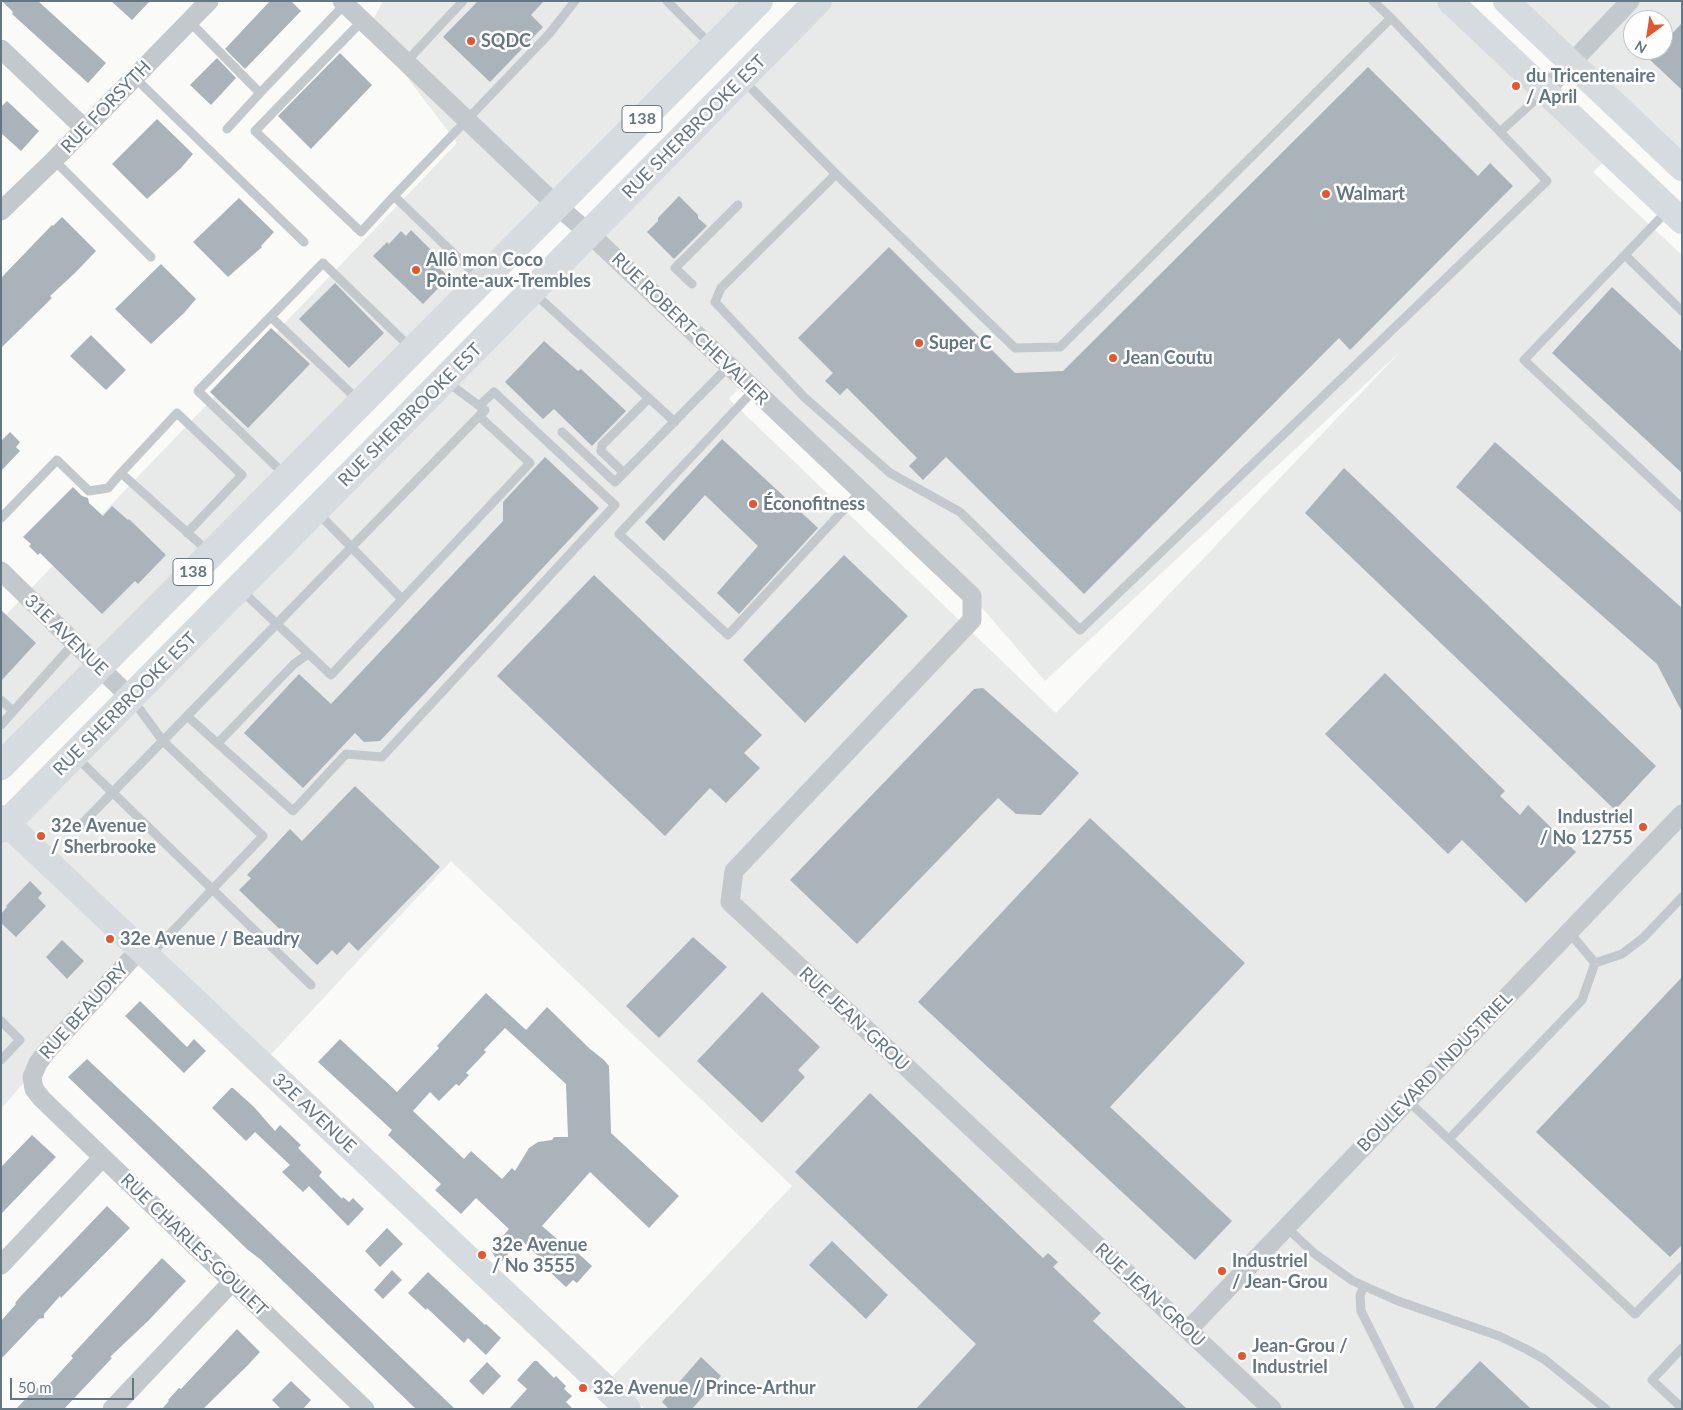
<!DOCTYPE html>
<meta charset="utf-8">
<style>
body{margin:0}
#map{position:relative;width:1683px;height:1410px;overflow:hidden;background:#fafaf8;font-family:Lato,sans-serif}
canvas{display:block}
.frame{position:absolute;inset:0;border:2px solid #657683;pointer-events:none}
.north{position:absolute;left:1623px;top:10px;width:50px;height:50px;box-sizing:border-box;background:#fff;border:1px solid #c1c8cd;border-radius:50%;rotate:211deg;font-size:14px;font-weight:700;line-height:20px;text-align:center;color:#657683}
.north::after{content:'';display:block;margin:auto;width:18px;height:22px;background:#e4572e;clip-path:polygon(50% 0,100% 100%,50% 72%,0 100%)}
.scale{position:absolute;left:10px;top:1378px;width:124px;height:22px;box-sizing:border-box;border:2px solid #657683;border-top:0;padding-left:6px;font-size:15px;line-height:18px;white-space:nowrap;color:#657683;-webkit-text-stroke:4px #fff;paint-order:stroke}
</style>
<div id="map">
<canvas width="1683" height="1410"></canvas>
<div class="frame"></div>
<div class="north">N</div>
<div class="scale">50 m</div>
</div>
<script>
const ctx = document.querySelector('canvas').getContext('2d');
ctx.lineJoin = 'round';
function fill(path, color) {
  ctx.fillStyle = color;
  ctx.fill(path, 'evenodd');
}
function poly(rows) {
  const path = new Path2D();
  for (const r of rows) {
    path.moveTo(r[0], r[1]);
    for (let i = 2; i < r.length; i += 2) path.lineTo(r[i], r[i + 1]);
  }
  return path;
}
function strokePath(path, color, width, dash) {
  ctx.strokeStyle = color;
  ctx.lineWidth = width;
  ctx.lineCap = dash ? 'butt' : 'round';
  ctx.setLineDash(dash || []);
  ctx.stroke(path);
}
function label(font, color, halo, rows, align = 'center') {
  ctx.font = font + ' Lato,sans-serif';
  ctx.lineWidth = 5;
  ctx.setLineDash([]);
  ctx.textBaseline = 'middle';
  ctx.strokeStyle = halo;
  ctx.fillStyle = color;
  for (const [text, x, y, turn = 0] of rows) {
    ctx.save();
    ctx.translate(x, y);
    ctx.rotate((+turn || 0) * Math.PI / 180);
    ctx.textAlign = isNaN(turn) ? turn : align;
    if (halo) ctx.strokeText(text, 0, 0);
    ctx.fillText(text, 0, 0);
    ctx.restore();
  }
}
fill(poly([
 [383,1,759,1,1,778,1,620,457,143,369,27],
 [818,1,1450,1,1611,155,1593,172,1682,255,1682,1409,645,1409,611,1378,792,1186,451,861,262,1064,140,949,1,1109,1,831],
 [1400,352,1056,713,729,399,745,381,972,596,1045,681],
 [1506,1,1682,1,1682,168],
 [1633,20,1663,20,1663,50,1633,50]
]), '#e8e9e9');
fill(poly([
 [2,1,38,1,106,63,88,83,12,14,13,12],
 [111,1,150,1,132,20],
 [270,1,291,1,301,11,245,69,225,49],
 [478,1,544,1,531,15,543,27,490,82,443,37],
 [1682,23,1682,90,1648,58,1656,50,1663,50,1663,43],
 [340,53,372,85,311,149,278,116],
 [217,58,236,78,211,105,190,85],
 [1368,67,1478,176,1490,163,1513,186,1350,350,1339,338,1084,594,946,457,923,480,909,466,917,458,847,388,840,395,825,381,833,373,798,338,889,247,1015,373,1063,371],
 [7,101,39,131,21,151,1,133,1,107],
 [157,119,193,154,181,168,147,199,112,164],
 [679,196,698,215,698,218,707,226,674,259,647,232,658,221,658,218],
 [239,198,274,232,261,246,262,247,228,277,193,242],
 [62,217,96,251,75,273,50,296,52,298,1,348,1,278,52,225,53,226],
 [411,230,436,255,431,260,449,277,423,304,373,256,387,242,389,244,401,231,406,236],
 [161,264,196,299,184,313,151,344,115,309],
 [335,283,384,333,349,368,299,319],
 [1612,287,1682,352,1682,473,1552,353],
 [271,328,310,364,248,428,210,392],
 [91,335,126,370,106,390,70,356],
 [544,341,578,371,581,369,626,411,592,446,554,409,543,419,505,382],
 [10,432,20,442,16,447,20,451,1,471,1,441],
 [722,439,818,528,739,614,717,593,758,546,705,495,664,541,645,522],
 [1495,442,1682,608,1682,712,1657,664,1456,487],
 [545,457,599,508,380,741,364,742,355,733,303,788,244,733,299,674,331,704,503,521,503,502],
 [1344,468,1656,766,1615,810,1305,513],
 [73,487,82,496,88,498,89,503,103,516,112,506,128,520,129,519,166,555,138,584,135,581,102,614,40,553,38,555,29,546,31,544,23,537],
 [844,555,908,616,805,723,743,660],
 [594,575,762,735,744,753,760,768,726,803,710,788,665,836,497,676],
 [1,610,36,643,1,681],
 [1385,673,1505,791,1500,796,1520,815,1528,805,1576,852,1526,903,1462,840,1448,854,1325,734],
 [983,688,1079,773,1041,815,1016,814,998,798,857,944,790,880,974,689],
 [355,786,440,867,358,951,349,942,337,955,332,950,317,965,239,890,251,878,247,875,290,829,302,841],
 [1090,818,1245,963,1110,1107,1232,1221,1195,1260,918,1002],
 [30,881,42,893,38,898,46,906,16,937,1,923,1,914,7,907,6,906],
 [693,937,727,967,659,1038,626,1006],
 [62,940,84,961,67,979,46,957],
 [1682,977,1682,1245,1670,1257,1536,1132],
 [762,992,820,1047,798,1070,805,1077,762,1123,697,1061],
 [486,993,526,1030,547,1007,590,1049,604,1060,609,1066,611,1133,679,1196,649,1228,590,1172,542,1226,565,1246,568,1244,592,1266,577,1283,573,1280,566,1287,550,1272,552,1269,521,1240,502,1261,495,1257,491,1250,509,1229,476,1198,461,1214,435,1190,441,1184,388,1135,392,1130,318,1062,340,1039,397,1092,439,1048,437,1046],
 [505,1028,566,1084,568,1137,554,1137,552,1140,538,1142,529,1148,515,1171,512,1168,502,1179,471,1151,464,1159,413,1111,430,1092,439,1101,456,1084,459,1086,469,1075,466,1073,486,1052,484,1050],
 [140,1001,187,1047,194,1039,206,1051,184,1073,125,1016],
 [87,1059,154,1122,455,1409,416,1409,260,1259,248,1250,68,1077],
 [231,1088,233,1088,254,1107,275,1131,280,1125,301,1145,298,1148,322,1172,319,1176,342,1199,343,1197,349,1202,353,1198,364,1209,348,1226,309,1186,303,1192,282,1172,290,1165,255,1132,246,1141,212,1108],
 [870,1093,1043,1258,1048,1253,1058,1262,1053,1267,1101,1313,1093,1321,1187,1409,916,1409,976,1344,795,1172],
 [32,1135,56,1157,1,1214,1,1167],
 [107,1206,130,1228,61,1298,60,1296,44,1314,44,1318,39,1319,1,1359,1,1321,16,1304,15,1303,20,1297],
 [387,1228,403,1244,380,1267,365,1251],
 [832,1241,888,1295,866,1319,809,1265],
 [162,1258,186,1281,149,1320,110,1357,112,1358,64,1409,16,1409,37,1387,42,1392,73,1358,71,1356],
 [392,1270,402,1280,383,1299,374,1290],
 [428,1272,485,1325,486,1324,501,1338,486,1355,468,1338,464,1343,427,1308,426,1310,408,1293],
 [237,1329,260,1352,248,1365,203,1409,162,1409,169,1401,168,1400,179,1388,181,1389],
 [701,1357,721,1376,692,1409,669,1409,662,1402],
 [534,1361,537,1361,554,1378,556,1376,566,1386,564,1389,572,1396,566,1402,573,1409,509,1409,527,1389,517,1380],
 [1480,1361,1531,1409,1434,1409],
 [487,1362,501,1376,483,1395,469,1381],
 [291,1381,311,1400,303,1409,281,1409,272,1400]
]), '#aab3b9');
strokePath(poly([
 [667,1,712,46],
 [1373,1,1391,18],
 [362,21,255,131,361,232,394,196],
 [190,22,260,93,345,4],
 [406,62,463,1],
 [134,77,304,242],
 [744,81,836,174,1015,348,1060,347,1391,18,1547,181,1080,630,960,512,890,473,804,397,715,302,721,288,836,174],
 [227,129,260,93],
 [1500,132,1544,92],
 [54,160,151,257],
 [1667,211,1524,360,1682,508],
 [1625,255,1682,311],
 [479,278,394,196,549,34,575,1],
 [692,284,675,268,738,205],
 [535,294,675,422],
 [271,317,359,401],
 [754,390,619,534,728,635,861,491],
 [562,432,615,482,729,366],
 [624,473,601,451,602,445,649,398],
 [285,475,198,391,323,263,411,348],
 [318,513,402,599],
 [1,518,57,460,89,491,108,488,121,473],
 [187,533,242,475,177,413,121,473,209,552],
 [241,590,331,675,530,463,479,416],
 [132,699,163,741,263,836,150,955],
 [1,700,13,711],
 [187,716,293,811,346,754,382,757,615,505,494,392,480,405],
 [1,725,74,643],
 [218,743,294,664,308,654],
 [76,757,311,985],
 [77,829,485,410,447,382],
 [1569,932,1595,963,1622,954,1643,938,1682,897],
 [1,1021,20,1040,1,1060],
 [1407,1100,1635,1314,1682,1266],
 [1449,1139,1582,1000,1595,963],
 [1286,1227,1315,1254,1353,1281,1398,1301,1499,1336,1526,1349,1544,1359,1606,1409],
 [1364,1287,1360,1295,1361,1311,1410,1409],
 [1682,1348,1652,1380,1682,1408]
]), '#c3c8cc', 9);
strokePath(poly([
 [342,1,556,205,589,233,972,596,972,620,734,871,730,902,1272,1409],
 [1,49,84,128],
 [1544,92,1630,1],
 [1,211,54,160,209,1],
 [1,571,131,698],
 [140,949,47,1051,38,1063,32,1077,34,1089,42,1099,365,1409],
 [1,1265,102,1158],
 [1188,1330,1682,814],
 [112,1409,232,1282]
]), '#c3c8cc', 19);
strokePath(poly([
 [1450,1,1682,221],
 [1506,1,1682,168],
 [1,818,628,1409]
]), '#d6dbdf', 26);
strokePath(poly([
 [1,766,759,1],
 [1,829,818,1]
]), '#d6dbdf', 28);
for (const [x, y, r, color] of [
 [471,41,5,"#e4572e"],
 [1516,86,5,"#e4572e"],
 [1326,194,5,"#e4572e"],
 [416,270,5,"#e4572e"],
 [919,343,5,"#e4572e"],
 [1113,358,5,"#e4572e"],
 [753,504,5,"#e4572e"],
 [1643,827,5,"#e4572e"],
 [41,836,5,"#e4572e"],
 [110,939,5,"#e4572e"],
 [482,1255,5,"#e4572e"],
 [1222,1271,5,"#e4572e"],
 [1242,1356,5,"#e4572e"],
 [583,1388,5,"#e4572e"]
]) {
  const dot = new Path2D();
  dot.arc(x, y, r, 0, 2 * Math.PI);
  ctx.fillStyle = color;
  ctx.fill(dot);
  strokePath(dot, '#fff', 2);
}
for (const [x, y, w] of [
 [642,119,40],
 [193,572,40]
]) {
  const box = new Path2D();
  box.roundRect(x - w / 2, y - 13.5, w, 27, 4);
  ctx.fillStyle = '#fff';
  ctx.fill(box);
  strokePath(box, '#657683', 1);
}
label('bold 16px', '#657683', null, [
 ["138",642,119],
 ["138",193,572]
]);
label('bold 18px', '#657683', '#fff', [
 ["SQDC",481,41],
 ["du Tricentenaire",1526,76],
 ["/ April",1526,97],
 ["Walmart",1336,194],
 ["Allô mon Coco",426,260],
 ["Pointe-aux-Trembles",426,281],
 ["Super C",929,343],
 ["Jean Coutu",1123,358],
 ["Éconofitness",763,504],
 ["Industriel",1633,817,"right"],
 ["/ No 12755",1633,838,"right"],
 ["32e Avenue",51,826],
 ["/ Sherbrooke",51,847],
 ["32e Avenue / Beaudry",120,939],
 ["32e Avenue",492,1245],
 ["/ No 3555",492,1266],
 ["Industriel",1232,1261],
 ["/ Jean-Grou",1232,1282],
 ["Jean-Grou /",1252,1346],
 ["Industriel",1252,1367],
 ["32e Avenue / Prince-Arthur",593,1388]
], 'left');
label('18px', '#657683', '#fff', [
 ["RUE FORSYTH",106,107,-46],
 ["RUE SHERBROOKE EST",694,127,-45],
 ["RUE ROBERT-CHEVALIER",690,329,44],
 ["RUE SHERBROOKE EST",410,415,-45],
 ["31E AVENUE",66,635,44],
 ["RUE SHERBROOKE EST",125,704,-45],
 ["RUE BEAUDRY",84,1011,-48],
 ["RUE JEAN-GROU",854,1019,43],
 ["BOULEVARD INDUSTRIEL",1435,1072,-46],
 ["32E AVENUE",314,1113,43],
 ["RUE CHARLES-GOULET",194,1245,44],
 ["RUE JEAN-GROU",1150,1295,43]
]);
</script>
